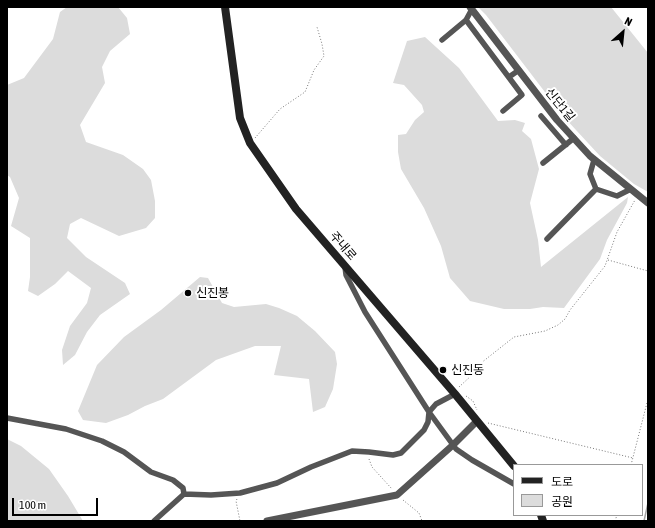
<!DOCTYPE html>
<meta charset="utf-8">
<style>
body{margin:0}
#map{position:relative;width:655px;height:528px;overflow:hidden;background:#fff;font-family:"Asap Condensed","Noto Sans KR",sans-serif}
canvas{display:block}
.frame{position:absolute;inset:0;border:8px solid #000;pointer-events:none}
.legend{position:absolute;left:513px;top:464px;width:130px;height:52px;box-sizing:border-box;background:#fff;border:1px solid #999;margin:0;padding:5px 7px;list-style:none;font-size:12px;color:#000}
.legend li{display:flex;align-items:center;gap:8px;height:20px}
.legend b{width:20px;border:1px solid #999}
.north{position:absolute;left:603px;top:12px;width:40px;height:40px;-webkit-text-stroke:3px #fff;paint-order:stroke;rotate:27deg;font-size:11px;font-weight:700;line-height:16px;text-align:center;color:#000}
.north::after{content:'';display:block;margin:auto;width:14px;height:18px;background:#000;clip-path:polygon(50% 0,100% 100%,50% 72%,0 100%)}
.scale{position:absolute;left:12px;top:498px;width:86px;height:18px;box-sizing:border-box;border:2px solid #000;border-top:0;padding-left:5px;font-size:12px;line-height:14px;white-space:nowrap;color:#000;-webkit-text-stroke:3px #fff;paint-order:stroke}
</style>
<div id="map">
<canvas width="655" height="528"></canvas>
<div class="frame"></div>
<ul class="legend">
<li><b style="height:5px;background:#222"></b>도로</li>
<li><b style="height:11px;background:#dcdcdc"></b>공원</li>
</ul>
<div class="north">N</div>
<div class="scale">100 m</div>
</div>
<script>
const ctx = document.querySelector('canvas').getContext('2d');
ctx.lineJoin = 'round';
function fill(path, color) {
  ctx.fillStyle = color;
  ctx.fill(path, 'evenodd');
}
function poly(rows) {
  const path = new Path2D();
  for (const r of rows) {
    path.moveTo(r[0], r[1]);
    for (let i = 2; i < r.length; i += 2) path.lineTo(r[i], r[i + 1]);
  }
  return path;
}
function strokePath(path, color, width, dash) {
  ctx.strokeStyle = color;
  ctx.lineWidth = width;
  ctx.lineCap = dash ? 'butt' : 'round';
  ctx.setLineDash(dash || []);
  ctx.stroke(path);
}
function label(font, color, halo, rows, align = 'center') {
  ctx.font = font + ' "Asap Condensed","Noto Sans KR",sans-serif';
  ctx.lineWidth = 4;
  ctx.setLineDash([]);
  ctx.textBaseline = 'middle';
  ctx.strokeStyle = halo;
  ctx.fillStyle = color;
  for (const [text, x, y, turn = 0] of rows) {
    ctx.save();
    ctx.translate(x, y);
    ctx.rotate((+turn || 0) * Math.PI / 180);
    ctx.textAlign = isNaN(turn) ? turn : align;
    if (halo) ctx.strokeText(text, 0, 0);
    ctx.fillText(text, 0, 0);
    ctx.restore();
  }
}
fill(poly([
 [67,7,118,7,127,18,130,34,110,51,102,67,105,83,80,125,86,142,123,155,143,169,151,180,155,201,155,218,146,228,119,236,81,218,70,224,67,238,86,257,125,283,130,294,100,315,87,332,75,355,63,365,62,350,70,326,87,303,91,288,68,271,55,284,38,296,28,291,30,277,30,238,11,226,19,198,10,177,7,175,7,85,24,78,53,39,60,12],
 [478,7,611,7,648,53,648,192,634,184,600,156,564,117,486,15],
 [425,37,459,68,498,121,515,120,525,123,522,131,531,139,539,169,530,203,538,240,541,267,628,197,627,203,607,240,600,259,564,308,543,307,530,309,504,309,470,301,450,278,441,246,424,208,401,169,398,152,398,135,406,134,415,120,424,112,422,105,404,85,393,83,407,41],
 [200,277,208,278,222,303,234,307,266,304,279,308,297,316,315,331,335,352,337,364,333,389,325,407,313,412,309,379,274,375,281,346,255,346,216,360,163,399,145,406,128,415,106,423,83,420,78,411,97,365,124,337,161,310],
 [7,439,21,446,49,469,68,496,83,521,7,521]
]), '#dcdcdc');
strokePath(poly([
 [644,521,648,503]
]), '#a3a3a3', 1.5);
strokePath(poly([
 [255,138,280,109,305,92,314,70,324,56,322,44,317,27],
 [608,260,648,271],
 [459,387,472,375,481,363,514,337,545,331,558,325,565,319,570,310,605,266,617,232,635,200],
 [466,396,473,401,477,410],
 [488,423,633,458],
 [369,459,372,467,392,489],
 [631,465,648,399],
 [237,499,236,501,240,521],
 [403,500,419,513,422,521],
 [615,521,617,515]
]), '#777', 1, [1, 2]);
strokePath(poly([
 [466,20,522,95,503,111],
 [442,40,466,20,472,9],
 [509,77,519,70],
 [541,116,566,145],
 [594,160,590,174,596,189,617,196,631,189],
 [543,163,574,138],
 [547,239,596,189],
 [345,267,346,275,365,312,429,412,456,449,472,460,514,484],
 [7,418,66,429,102,441,124,452,151,472,173,480,183,488,184,494],
 [154,521,184,494,211,495,240,493,277,483,311,467,352,451,369,452,393,455,401,453,424,430,428,422,429,412,436,404,455,394]
]), '#555', 5.5);
strokePath(poly([
 [470,7,557,120,590,156,648,203],
 [267,521,397,495,453,445,477,421]
]), '#555', 7);
strokePath(poly([
 [225,7,240,118,250,143,296,209,455,394,514,466],
 [541,515,543,521]
]), '#222', 8);
for (const [x, y, r, color] of [
 [188,293,4,"#000"],
 [443,370,4,"#000"]
]) {
  const dot = new Path2D();
  dot.arc(x, y, r, 0, 2 * Math.PI);
  ctx.fillStyle = color;
  ctx.fill(dot);
  strokePath(dot, '#fff', 1.5);
}
label('12px', '#000', '#fff', [
 ["신단1길",560,105,51],
 ["주내로",343,246,49]
]);
label('12px', '#000', '#fff', [
 ["신진봉",196,293],
 ["신진동",451,370]
], 'left');
</script>
